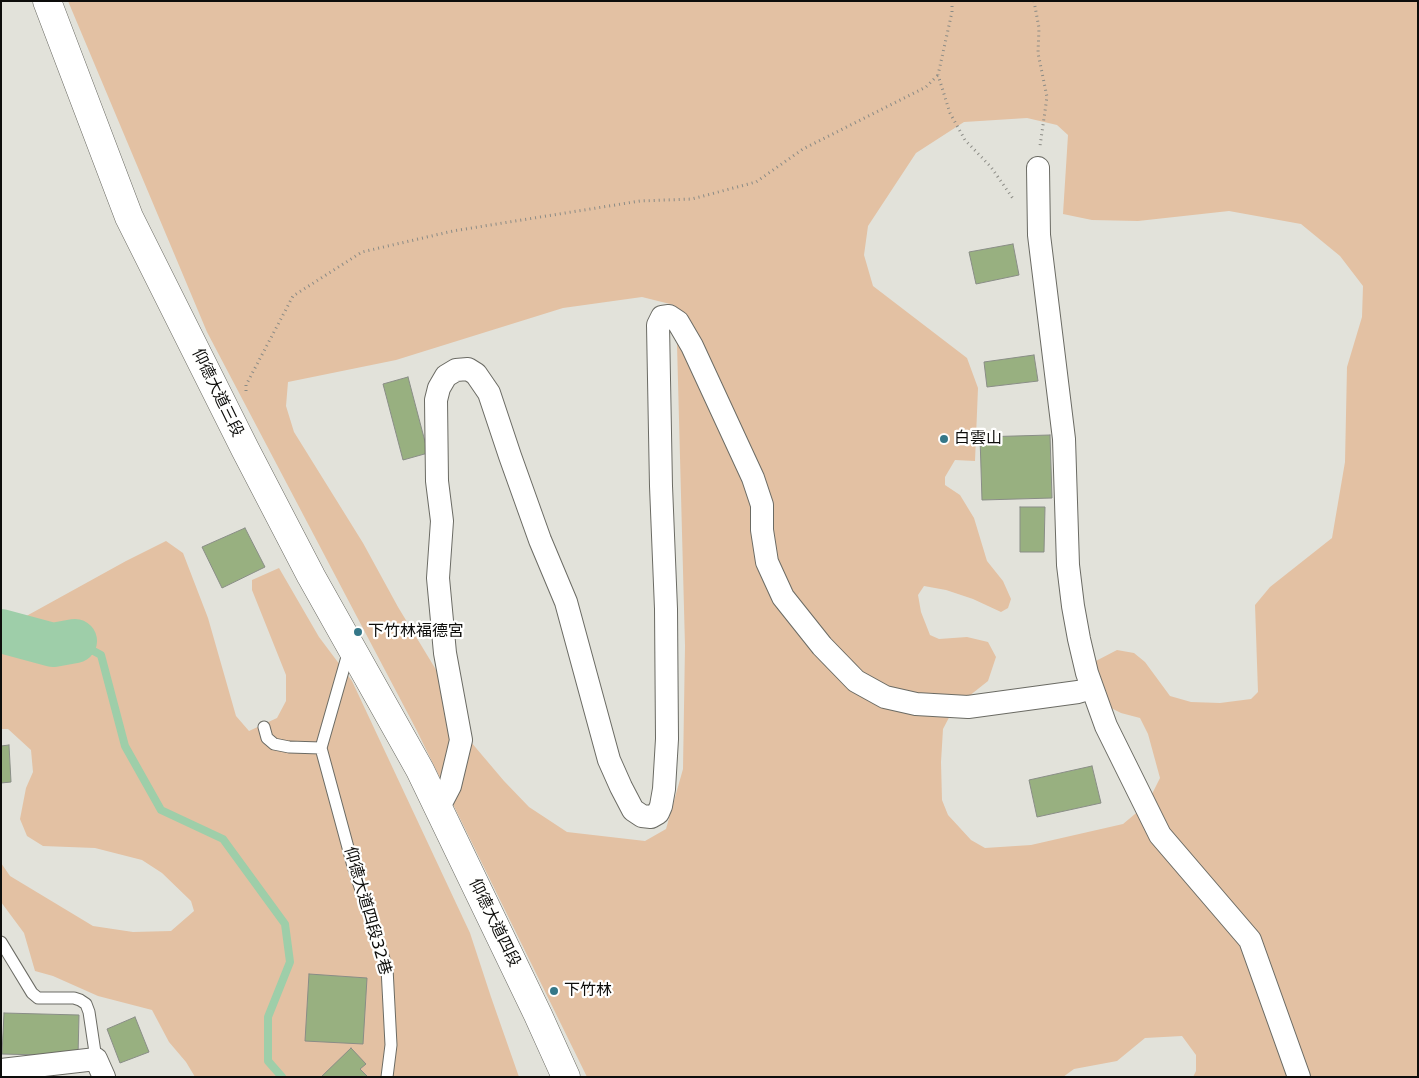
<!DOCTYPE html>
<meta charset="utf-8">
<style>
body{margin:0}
#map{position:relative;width:1419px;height:1078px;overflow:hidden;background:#e2e2da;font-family:"DejaVu Sans",sans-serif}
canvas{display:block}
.frame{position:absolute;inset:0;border:2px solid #0d0d0b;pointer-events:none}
</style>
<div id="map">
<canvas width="1419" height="1078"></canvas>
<div class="frame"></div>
</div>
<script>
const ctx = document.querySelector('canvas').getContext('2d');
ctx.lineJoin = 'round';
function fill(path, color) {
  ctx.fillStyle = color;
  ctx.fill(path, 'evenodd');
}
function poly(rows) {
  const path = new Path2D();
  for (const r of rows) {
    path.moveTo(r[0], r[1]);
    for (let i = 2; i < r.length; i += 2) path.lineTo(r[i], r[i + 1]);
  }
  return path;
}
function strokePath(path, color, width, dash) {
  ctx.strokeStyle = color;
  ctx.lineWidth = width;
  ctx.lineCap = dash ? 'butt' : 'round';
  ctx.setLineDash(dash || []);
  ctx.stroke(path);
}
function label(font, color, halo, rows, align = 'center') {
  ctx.font = font + ' "DejaVu Sans","Noto Sans TC",sans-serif';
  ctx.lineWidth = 4.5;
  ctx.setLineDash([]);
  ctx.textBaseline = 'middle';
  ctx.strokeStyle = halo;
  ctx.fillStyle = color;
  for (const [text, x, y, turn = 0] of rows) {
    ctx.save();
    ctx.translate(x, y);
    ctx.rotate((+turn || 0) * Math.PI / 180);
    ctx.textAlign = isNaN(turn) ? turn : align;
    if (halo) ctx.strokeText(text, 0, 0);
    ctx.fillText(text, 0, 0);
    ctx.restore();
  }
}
fill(poly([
 [68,1,1418,1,1418,1077,1193,1077,1196,1071,1196,1055,1182,1036,1145,1038,1117,1061,1074,1069,1063,1077,587,1077,416,729,207,332],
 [1027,118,1057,125,1068,135,1063,214,1092,220,1138,221,1229,211,1301,224,1340,256,1363,286,1362,317,1347,367,1345,462,1332,538,1270,587,1255,605,1258,692,1251,699,1220,703,1191,702,1170,696,1145,662,1134,653,1117,650,1092,663,1109,707,1121,713,1140,718,1148,734,1160,778,1152,794,1141,809,1123,824,1031,845,985,848,971,840,960,828,948,815,942,800,941,762,943,729,954,708,988,681,996,657,988,642,967,637,939,639,930,635,921,612,918,595,924,586,946,590,973,599,1001,612,1008,608,1011,599,1003,581,987,561,974,518,960,495,945,485,945,477,955,460,975,461,978,388,967,358,873,286,864,255,868,226,916,153,964,122],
 [642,297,674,305,677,344,685,646,683,769,666,829,645,841,567,832,529,807,504,781,465,735,441,678,398,607,363,543,294,432,286,406,288,382,396,360,563,308],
 [166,541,183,553,208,618,236,716,249,731,277,718,286,701,286,675,252,590,252,580,279,568,319,637,352,681,470,933,491,997,519,1077,195,1077,186,1062,169,1042,152,1010,98,996,53,976,35,971,24,933,1,902,1,863,10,876,93,926,133,932,171,931,194,911,191,901,162,873,142,860,95,848,43,846,27,836,20,819,26,788,33,772,31,750,8,729,1,729,1,630,126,561]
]), '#e3c1a3');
strokePath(poly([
 [75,641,101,655,125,746,161,810,223,839,285,924,290,962,268,1017,268,1061,282,1077]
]), '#9ecea9', 8);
strokePath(poly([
 [1,631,53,645,75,641]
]), '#9ecea9', 44);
const building = poly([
 [1013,244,1019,275,976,284,969,252,1013,244],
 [1034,355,1038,381,987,387,984,362,1034,355],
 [408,377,428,453,403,460,383,384,408,377],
 [1050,435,1052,498,982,500,980,437,1050,435],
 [1020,507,1045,507,1044,552,1020,552,1020,507],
 [245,528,265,567,222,588,202,547,245,528],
 [9,745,11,782,1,783,1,746,9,745],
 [1092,766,1101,803,1037,817,1029,780,1092,766],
 [309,974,367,978,363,1044,305,1041,309,974],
 [4,1013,79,1015,78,1056,2,1054,4,1013],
 [135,1017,149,1052,120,1063,107,1029,135,1017],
 [351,1048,366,1064,360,1069,368,1077,321,1077,351,1048]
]);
fill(building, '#98b080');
strokePath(building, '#898d86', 1);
const lane = poly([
 [349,650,321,748,353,866,387,968,391,1045,387,1077],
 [264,727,267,738,274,744,289,747,321,748],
 [1,942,32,993,38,998,74,998,80,1000,86,1004,89,1012,96,1059]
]);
const street = poly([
 [1038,168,1039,235,1064,439,1068,565,1073,606,1079,639,1087,673,1106,726,1160,835,1250,940,1299,1077],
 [438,809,450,786,461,740,445,653,438,578,442,521,437,481,436,400,439,388,446,376,456,370,468,369,476,374,489,393,510,456,540,540,566,602,609,760,621,787,633,810,642,816,651,817,658,813,661,806,664,789,667,739,666,609,661,486,658,325,662,317,669,316,678,322,692,346,753,478,762,505,762,530,767,562,783,597,822,646,856,681,885,697,916,704,968,707,1078,692,1092,688],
 [1,1070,96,1059,104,1077]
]);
const primary = poly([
 [47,1,129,217,245,449,311,576,420,770,538,1015,566,1077]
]);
strokePath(lane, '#6b6b64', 13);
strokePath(street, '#6b6b64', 24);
strokePath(primary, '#6b6b64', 29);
strokePath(poly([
 [952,1,952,12,938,75,950,113,965,140,991,167,1014,200],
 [1034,1,1039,28,1038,53,1047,97,1040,146],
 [246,391,246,385,293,296,362,252,453,231,640,201,692,199,756,182,803,149,926,87,938,75]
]), '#8b8b85', 3, [1, 4]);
strokePath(lane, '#fff', 11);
strokePath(street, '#fff', 22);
strokePath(primary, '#fff', 28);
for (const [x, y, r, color] of [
 [944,439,5,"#347788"],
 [358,632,5,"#347788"],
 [554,991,5,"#347788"]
]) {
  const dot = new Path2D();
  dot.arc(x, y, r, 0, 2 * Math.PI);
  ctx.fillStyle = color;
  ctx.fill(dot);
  strokePath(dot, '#fffffe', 2);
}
label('16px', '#0d0d0b', '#fffffe', [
 ["仰德大道三段",217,393,64],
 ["仰德大道四段32巷",367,911,74],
 ["仰德大道四段",494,923,64]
]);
label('16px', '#0d0d0b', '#fffffe', [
 ["白雲山",954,439],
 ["下竹林福德宮",368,632],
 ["下竹林",564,991]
], 'left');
</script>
